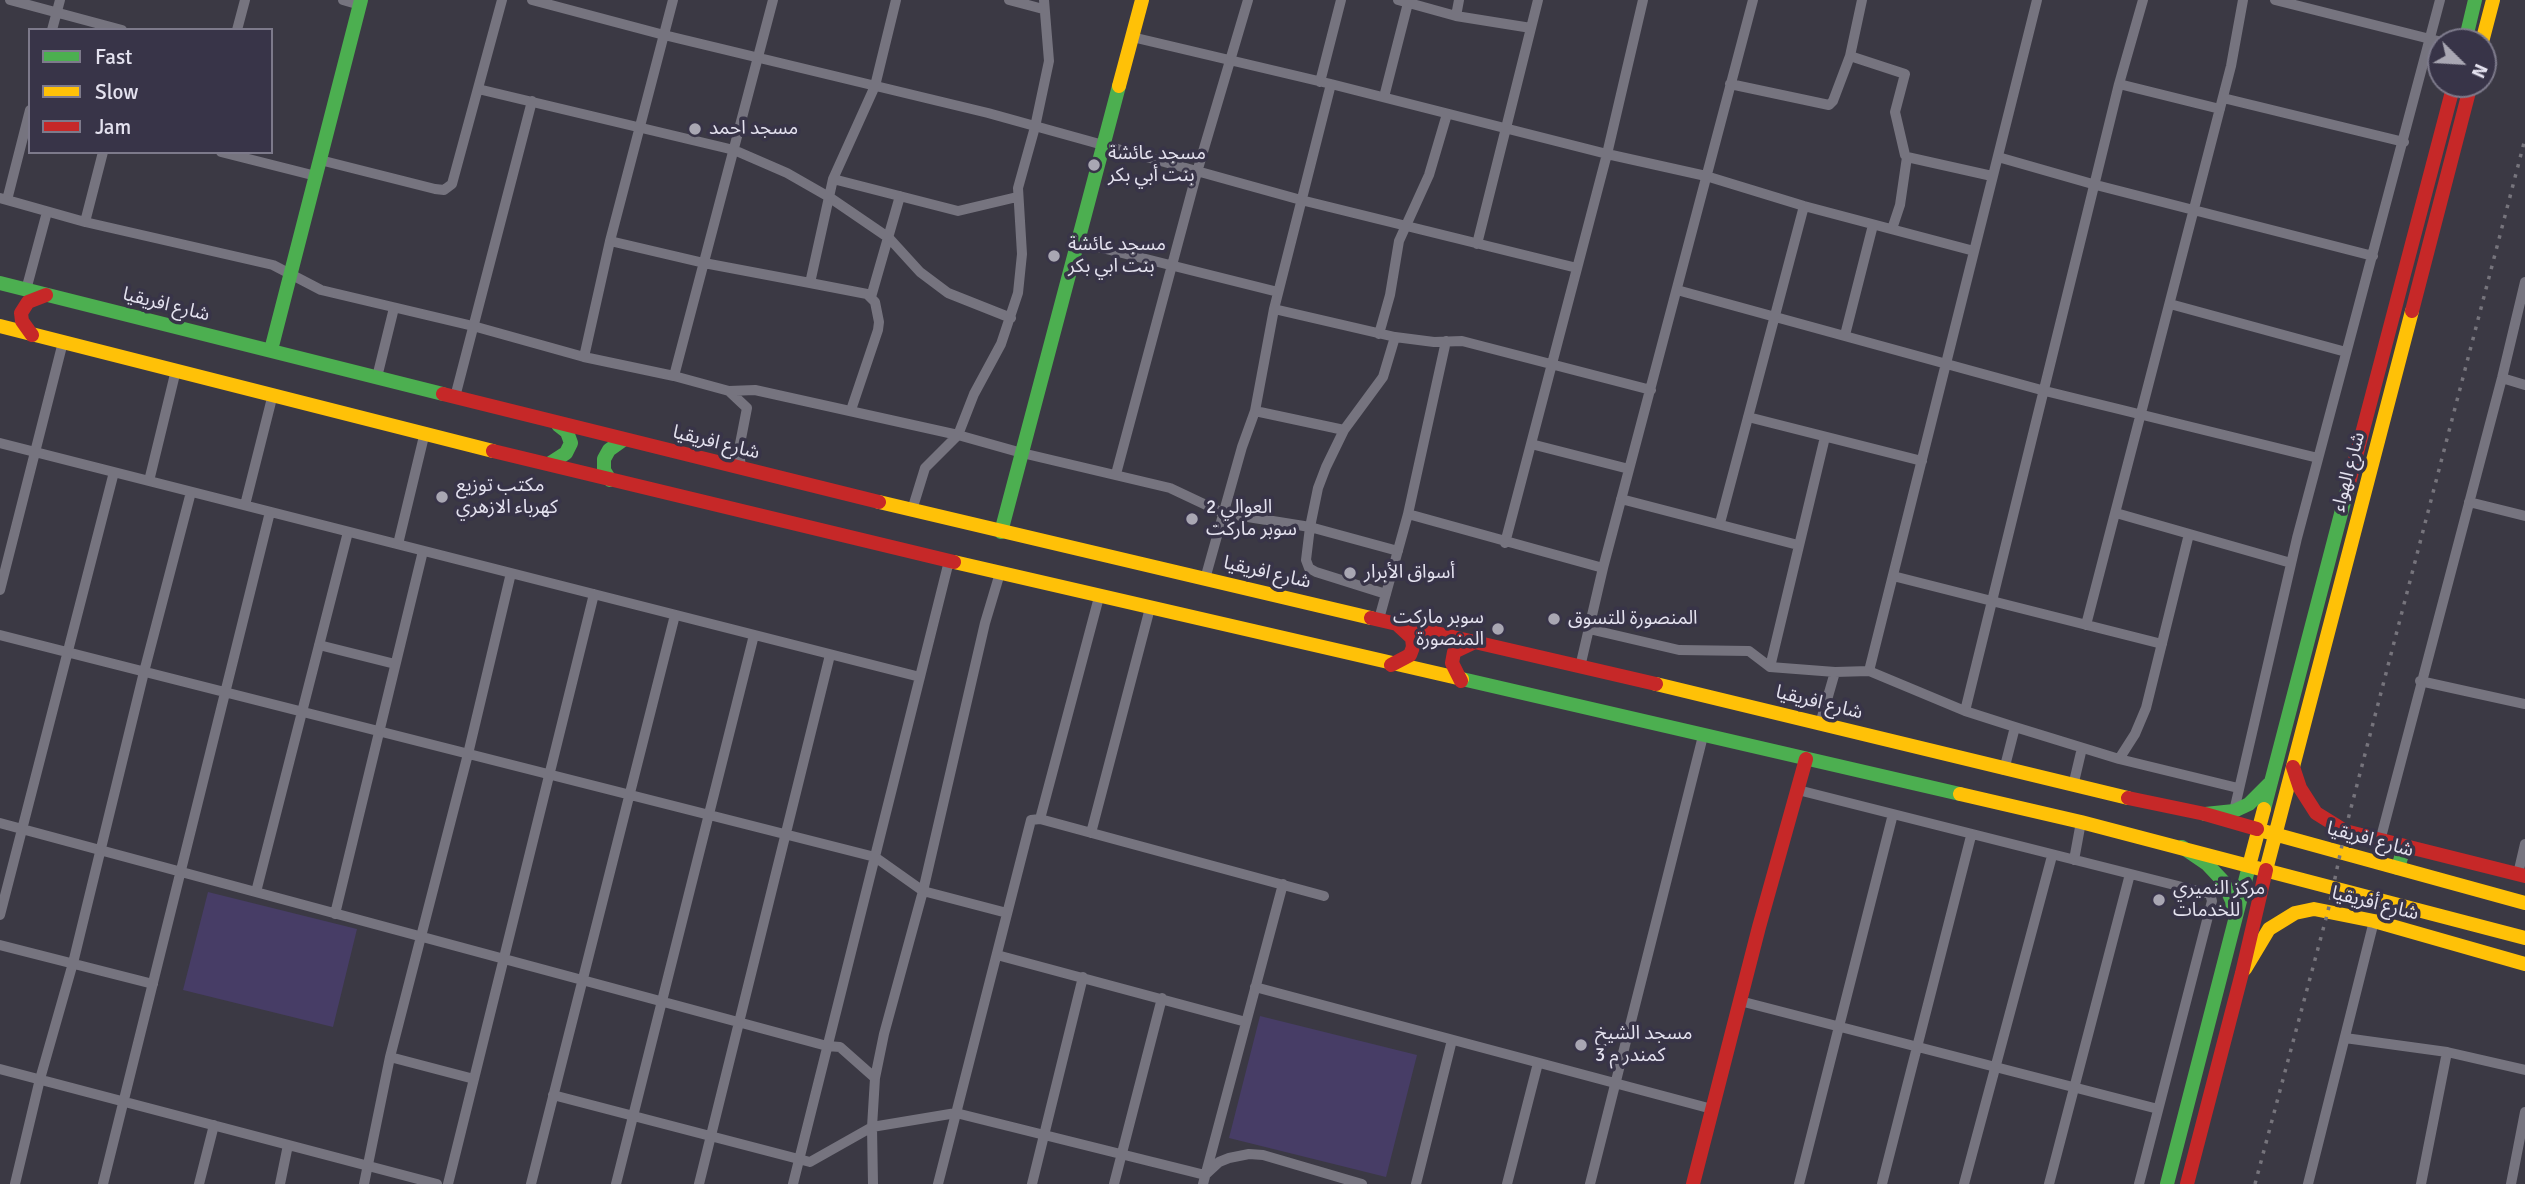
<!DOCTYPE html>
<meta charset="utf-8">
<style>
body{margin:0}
#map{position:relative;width:2525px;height:1184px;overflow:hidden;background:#3b3944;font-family:Signika,sans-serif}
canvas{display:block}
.legend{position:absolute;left:28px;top:28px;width:245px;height:126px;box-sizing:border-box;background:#383448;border:2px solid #7d7a8b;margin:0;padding:9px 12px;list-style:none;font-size:21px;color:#e4e2ef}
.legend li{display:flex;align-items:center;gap:14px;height:35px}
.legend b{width:35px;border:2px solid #7d7a8b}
.north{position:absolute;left:2427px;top:28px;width:70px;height:70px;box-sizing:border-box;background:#383448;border:2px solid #7d7a8b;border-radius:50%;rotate:114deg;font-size:19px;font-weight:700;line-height:28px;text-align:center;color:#e4e2ef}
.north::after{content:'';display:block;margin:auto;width:24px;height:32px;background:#a9a7b3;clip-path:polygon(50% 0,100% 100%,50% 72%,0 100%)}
</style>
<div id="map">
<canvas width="2525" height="1184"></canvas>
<ul class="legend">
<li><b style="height:9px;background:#4caf50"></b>Fast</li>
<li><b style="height:9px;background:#ffc107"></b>Slow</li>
<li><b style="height:9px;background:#c62828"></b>Jam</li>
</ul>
<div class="north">N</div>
</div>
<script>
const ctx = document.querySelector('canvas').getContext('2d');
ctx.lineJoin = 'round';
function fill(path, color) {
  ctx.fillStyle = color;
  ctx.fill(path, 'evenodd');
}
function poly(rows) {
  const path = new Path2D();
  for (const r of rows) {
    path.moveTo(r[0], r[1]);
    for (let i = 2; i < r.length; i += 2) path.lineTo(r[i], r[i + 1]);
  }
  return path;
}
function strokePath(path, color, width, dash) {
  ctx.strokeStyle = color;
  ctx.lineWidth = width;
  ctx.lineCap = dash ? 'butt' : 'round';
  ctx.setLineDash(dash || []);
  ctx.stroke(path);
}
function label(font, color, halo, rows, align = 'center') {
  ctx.font = font + ' Signika,"Noto Sans Arabic",sans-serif';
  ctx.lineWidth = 7;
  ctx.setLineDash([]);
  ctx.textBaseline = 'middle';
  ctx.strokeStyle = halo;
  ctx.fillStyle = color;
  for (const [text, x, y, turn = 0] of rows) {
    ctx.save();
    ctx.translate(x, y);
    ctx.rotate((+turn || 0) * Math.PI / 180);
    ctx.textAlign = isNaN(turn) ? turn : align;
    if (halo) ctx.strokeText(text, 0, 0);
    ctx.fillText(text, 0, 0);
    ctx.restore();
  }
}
fill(poly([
 [208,892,357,929,333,1027,183,990],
 [1260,1016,1417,1055,1386,1177,1229,1138]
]), '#473d66');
strokePath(poly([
 [10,0,122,30],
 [343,0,360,5],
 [532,0,664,35,988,113,1301,200,1577,268],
 [1009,0,1043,9],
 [1398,0,1456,16,1531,28],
 [2275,0,2442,42],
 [1456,16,1459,0],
 [52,30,60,0],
 [237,30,245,0],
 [1132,37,1331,84,1607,154,1706,176,1804,206,1974,251],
 [1850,56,1905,74,1895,112,1905,155,1907,157,1900,205,1892,229],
 [1320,82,1341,0],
 [1730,84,1829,105,1833,101,1850,56,1862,0],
 [2119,84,2220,109],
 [478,89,734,150,787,173,829,197,889,238,920,272,948,293,1011,318],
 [1384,97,1408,3],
 [2223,98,2404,142],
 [221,152,316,176],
 [1907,157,1992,176],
 [1998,157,2096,185,2373,256],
 [320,160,435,189,444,190,452,184,502,0],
 [833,179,958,211,1017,197],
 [0,198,85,222,273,265,321,290,473,326,584,357,674,376,729,391,755,390,958,435,1022,453,1170,488,1223,513,1310,527,1398,551],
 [7,200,30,110],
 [85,222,103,152],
 [610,241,704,263,810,283],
 [1078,242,1278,292],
 [1477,244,1538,0],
 [26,290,47,212],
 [1677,290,2045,391,2318,458],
 [871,297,900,196],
 [2170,304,2346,352],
 [1274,309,1395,337,1434,342,1462,341,1651,390],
 [1379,334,1390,295,1399,241,1429,175,1447,114],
 [1845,335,1873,225],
 [584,357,610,241,673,0],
 [674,376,773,0],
 [377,377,394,308],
 [2502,378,2525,385],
 [729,391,747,408,739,449,741,469],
 [455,397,532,101],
 [851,410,878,330,879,322,875,302,867,294,810,283,833,179,875,86,896,0],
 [1255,411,1344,430],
 [1748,417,1922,461],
 [0,443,920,677],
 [1531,444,1629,469],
 [1116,474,1197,172,1248,0],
 [149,481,176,370],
 [1621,499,1798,545],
 [2469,502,2525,516],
 [245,505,273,394],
 [912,510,925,468,958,435,974,394,1001,344,1018,293,1022,254,1018,188,1035,127,1049,61,1044,0],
 [2116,513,2291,563],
 [1408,514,1603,568],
 [1720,523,1804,206],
 [1505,543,1607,154,1643,0],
 [398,544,425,432],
 [1893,576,2162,644],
 [1205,579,1242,447,1255,411,1274,309,1331,84],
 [0,590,63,342],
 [1386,594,1316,572,1309,568,1306,560,1310,527,1318,488,1326,467,1344,430,1383,377,1395,337],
 [1379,619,1408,514,1446,341],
 [2086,625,2231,66,2243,0],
 [1589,629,1679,650,1749,651,1770,667,1835,672,1869,671,1965,711,2015,727,2119,759,2238,788],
 [0,635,875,857,923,891,1007,913],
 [319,645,395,664],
 [1580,667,1603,568,1753,0],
 [1770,667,1825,437],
 [1869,671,2037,0],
 [2420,681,2525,704],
 [1965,711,2119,84,2143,0],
 [1820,724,1835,672],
 [2119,759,2135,734,2146,708,2189,534],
 [2004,770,2015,727],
 [2073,786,2082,748],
 [1798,790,2210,894,2212,901,2139,1184],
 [2234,811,2297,538,2440,0],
 [1040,819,1099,597],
 [0,823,827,1046,840,1047,875,1078],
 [1091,833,1150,608],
 [2380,841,2502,378,2525,282],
 [2074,860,2081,822],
 [2518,874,2525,844],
 [256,892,348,532],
 [335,914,423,551],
 [0,915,114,472],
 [0,945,153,984],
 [997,955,1246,1022],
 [1255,987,1712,1109],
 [1740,1001,2158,1109],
 [2345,1038,2447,1052,2525,1070],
 [390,1057,474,1079],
 [0,1069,437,1184],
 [553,1095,810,1162,872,1127,956,1113,1205,1175,1219,1162,1229,1158,1249,1154,1263,1155,1362,1184],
 [15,1184,40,1079,73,963,144,672,191,492],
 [103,1184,270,512],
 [199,1184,214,1125],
 [280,1184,288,1145],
 [364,1184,390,1057,468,754,511,573],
 [448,1184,594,594],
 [531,1184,675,615],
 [616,1184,754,635],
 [699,1184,830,655],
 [793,1184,949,561],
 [873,1184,872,1127,875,1078,884,1034,923,891,985,623,1000,573],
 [938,1184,1031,820,1040,819,1324,896],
 [1032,1184,1083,977],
 [1114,1184,1162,998],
 [1203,1184,1283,884],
 [1416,1184,1452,1040],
 [1507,1184,1538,1063],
 [1590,1184,1703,736],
 [1799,1184,1893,814],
 [1882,1184,1971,836],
 [1964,1184,2052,856],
 [2049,1184,2130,874],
 [2308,1184,2374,921],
 [2421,1184,2447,1052],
 [2511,1184,2525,1112]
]), '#76747f', 10);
strokePath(poly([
 [2465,42,2475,0],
 [0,283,443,394],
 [271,350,361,0],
 [549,464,566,453,571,443,567,432,558,425],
 [610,480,604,470,604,459,609,450,623,440],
 [1001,532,1119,86],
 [1462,679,1960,794],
 [2264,809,2349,483],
 [2205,814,2234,811,2249,804,2269,784],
 [2182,847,2207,864,2223,881,2232,901,2234,914],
 [2398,868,2404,847],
 [2167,1184,2249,866]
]), '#4caf50', 14);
strokePath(poly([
 [2482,42,2493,0],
 [1119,86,1142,0],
 [0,326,493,451],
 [879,502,1371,618],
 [954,562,1462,679],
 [1656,684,2128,798],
 [1960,794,2081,822,2249,866],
 [2264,809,2249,866,2525,938],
 [2263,831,2525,903],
 [2266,870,2412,311],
 [2245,969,2269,929,2295,913,2314,909,2374,921,2525,964]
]), '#ffc107', 14);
strokePath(poly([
 [2412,311,2471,84],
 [32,335,22,321,21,313,28,302,46,295],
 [443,394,879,502],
 [493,451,954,562],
 [2349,483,2454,84],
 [1371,618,1656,684],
 [1391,665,1410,655,1413,647,1412,638,1398,625],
 [1461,681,1452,663,1454,652,1475,642],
 [2293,767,2300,788,2316,813,2345,831,2525,876],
 [2128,798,2205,814,2257,829],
 [1693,1184,1759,927,1806,759],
 [2187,1184,2242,973,2266,870]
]), '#c62828', 14);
strokePath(poly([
 [2255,1184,2328,911,2345,831,2525,139]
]), '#76747c', 3.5, [3.5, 7]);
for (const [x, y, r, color] of [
 [695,129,7,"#a9a7b3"],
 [1094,165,7,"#a9a7b3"],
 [1054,256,7,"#a9a7b3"],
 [442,497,7,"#a9a7b3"],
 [1192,519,7,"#a9a7b3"],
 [1350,573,7,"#a9a7b3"],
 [1554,619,7,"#a9a7b3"],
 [1498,629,7,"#a9a7b3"],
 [2159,900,7,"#a9a7b3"],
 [1581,1045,7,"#a9a7b3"]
]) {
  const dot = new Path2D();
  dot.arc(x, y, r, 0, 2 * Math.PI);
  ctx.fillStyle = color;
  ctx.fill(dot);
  strokePath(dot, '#383448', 2.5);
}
label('19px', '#e4e2ef', '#383448', [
 ["مسجد احمد",709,129],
 ["مسجد عائشة",1108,154],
 ["بنت أبي بكر",1108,176],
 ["مسجد عائشة",1068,245],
 ["بنت ابي بكر",1068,267],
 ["مكتب توزيع",456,486],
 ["كهرباء الازهري",456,508],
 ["العوالي 2",1206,508],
 ["سوبر ماركت",1206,530],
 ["أسواق الأبرار",1364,573],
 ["سوبر ماركت",1484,618,"right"],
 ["المنصورة",1484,640,"right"],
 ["المنصورة للتسوق",1568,619],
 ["مركز النميري",2173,889],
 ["للخدمات",2173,911],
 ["مسجد الشيخ",1595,1034],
 ["كمندر م 3",1595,1056]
], 'left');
label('19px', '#e4e2ef', '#383448', [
 ["شارع افريقيا",166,305,14],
 ["شارع افريقيا",716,443,14],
 ["شارع الهواء",2349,472,-75],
 ["شارع افريقيا",1267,573,13],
 ["شارع افريقيا",1819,703,14],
 ["شارع افريقيا",2370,840,15],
 ["شارع أفريقيا",2375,904,14]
]);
</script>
